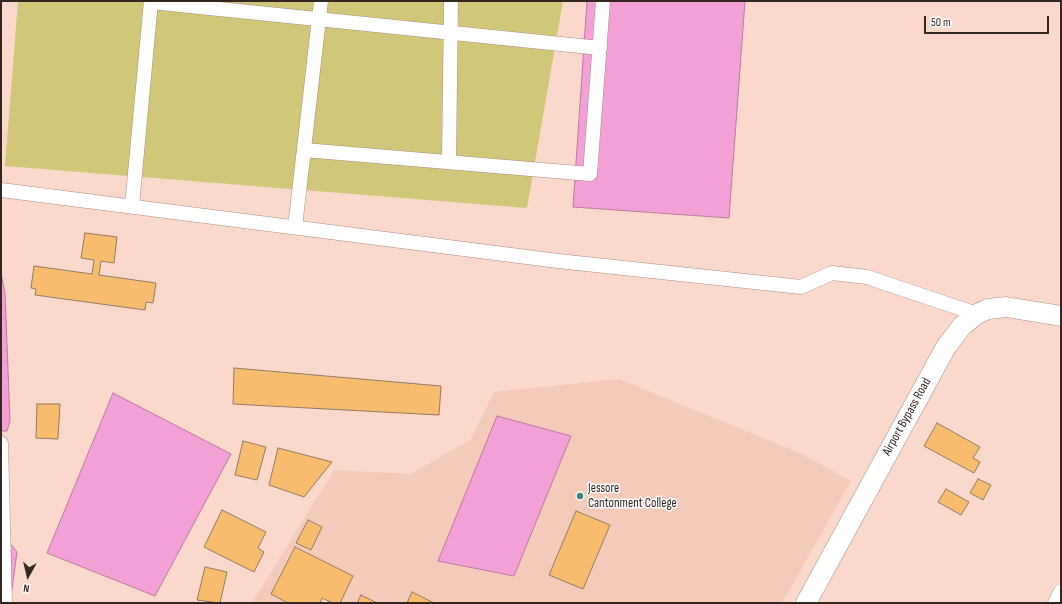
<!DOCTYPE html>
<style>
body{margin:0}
#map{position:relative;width:1062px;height:604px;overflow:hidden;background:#fad8cb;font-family:"Sofia Sans Condensed",sans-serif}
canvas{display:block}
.frame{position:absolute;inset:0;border:2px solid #342722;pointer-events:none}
.north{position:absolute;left:8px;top:556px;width:40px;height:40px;-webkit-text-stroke:3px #fff;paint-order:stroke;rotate:188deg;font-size:11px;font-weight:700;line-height:16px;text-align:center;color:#342722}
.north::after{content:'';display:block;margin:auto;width:14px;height:18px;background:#342722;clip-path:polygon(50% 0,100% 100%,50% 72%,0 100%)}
.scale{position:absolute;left:924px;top:16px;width:125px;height:18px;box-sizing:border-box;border:2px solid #342722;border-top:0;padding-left:5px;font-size:12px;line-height:14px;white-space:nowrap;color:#342722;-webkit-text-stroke:3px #fff;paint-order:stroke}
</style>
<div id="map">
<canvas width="1062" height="604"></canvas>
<div class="frame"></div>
<div class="north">N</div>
<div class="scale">50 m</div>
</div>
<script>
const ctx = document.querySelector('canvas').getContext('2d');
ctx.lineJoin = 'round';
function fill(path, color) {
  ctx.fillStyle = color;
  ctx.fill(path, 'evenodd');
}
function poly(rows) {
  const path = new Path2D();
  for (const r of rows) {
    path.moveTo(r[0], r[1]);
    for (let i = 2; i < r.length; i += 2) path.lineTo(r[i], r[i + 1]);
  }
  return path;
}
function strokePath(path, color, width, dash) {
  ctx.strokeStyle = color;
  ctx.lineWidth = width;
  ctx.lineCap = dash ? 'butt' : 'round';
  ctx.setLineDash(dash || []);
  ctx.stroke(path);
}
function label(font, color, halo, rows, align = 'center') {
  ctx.font = font + ' "Sofia Sans Condensed",sans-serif';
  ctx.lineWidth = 3;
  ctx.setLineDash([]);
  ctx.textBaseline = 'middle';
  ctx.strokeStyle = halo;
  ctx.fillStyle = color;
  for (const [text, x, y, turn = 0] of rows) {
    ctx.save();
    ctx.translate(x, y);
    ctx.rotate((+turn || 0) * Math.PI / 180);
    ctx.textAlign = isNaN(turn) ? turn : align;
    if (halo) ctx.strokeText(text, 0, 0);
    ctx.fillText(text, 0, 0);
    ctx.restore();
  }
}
fill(poly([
 [619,379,802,454,851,481,782,603,434,603,412,592,407,603,377,603,361,595,357,603,340,603,353,576,295,547,271,594,288,603,252,603,334,470,411,474,471,439,494,392],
 [576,511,610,525,583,589,549,575],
 [308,520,322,527,311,549,296,542]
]), '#f4caba');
fill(poly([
 [18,1,563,1,527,208,5,166]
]), '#d0c878');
const water = poly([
 [587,1,745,1,729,218,573,207,587,1],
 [1,273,5,293,10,421,7,431,1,431,1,273],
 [113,393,231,454,155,596,47,553,113,393],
 [497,416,571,436,514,576,438,561,497,416],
 [1,532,17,552,11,596,1,532]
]);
fill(water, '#f2a0d5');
strokePath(water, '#b97c9f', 1);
const building = poly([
 [85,233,117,237,114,263,101,261,99,275,156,283,153,303,146,302,145,310,35,295,36,289,31,288,34,266,92,274,94,260,81,258,85,233],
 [234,368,441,386,439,415,233,404,234,368],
 [37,404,60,404,58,439,36,438,37,404],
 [937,423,980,447,973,458,980,462,974,473,924,446,937,423],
 [243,441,266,447,257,480,235,475,243,441],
 [278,448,332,462,304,497,269,485,278,448],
 [978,479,991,485,983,500,970,493,978,479],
 [946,489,969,502,961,515,938,502,946,489],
 [222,510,266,532,258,548,264,552,254,572,204,547,222,510],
 [576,511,610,525,583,589,549,575,576,511],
 [308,520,322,527,311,550,296,543,308,520],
 [295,547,353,576,340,603,333,603,322,598,320,603,288,603,271,594,295,547],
 [205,567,227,572,220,603,197,600,205,567],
 [412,592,434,603,407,603,412,592],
 [361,595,377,603,357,603,361,595]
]);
fill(building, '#f7bc6e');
strokePath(building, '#8f7c64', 1);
const street = poly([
 [151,2,600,48],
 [304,150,590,174,603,1],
 [449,162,451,1],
 [1,190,558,261,801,287,832,273,867,277,977,314],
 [132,206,151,1],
 [295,227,321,1],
 [1,443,5,603],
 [1055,603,1061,591]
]);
const secondary = poly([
 [806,603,946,347,962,326,977,314,988,309,1006,307,1061,316]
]);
strokePath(street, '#ac8d80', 15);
strokePath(secondary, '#ac8d80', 21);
strokePath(street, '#fff', 14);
strokePath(secondary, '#fff', 20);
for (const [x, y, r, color] of [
 [580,496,4,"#3c8484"]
]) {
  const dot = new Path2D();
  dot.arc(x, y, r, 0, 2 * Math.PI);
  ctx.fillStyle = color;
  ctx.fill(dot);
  strokePath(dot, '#fff', 1.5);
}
label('13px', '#342722', '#fff', [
 ["Airport Bypass Road",907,417,-61]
]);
label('13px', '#342722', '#fff', [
 ["Jessore",588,489],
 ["Cantonment College",588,504]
], 'left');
</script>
